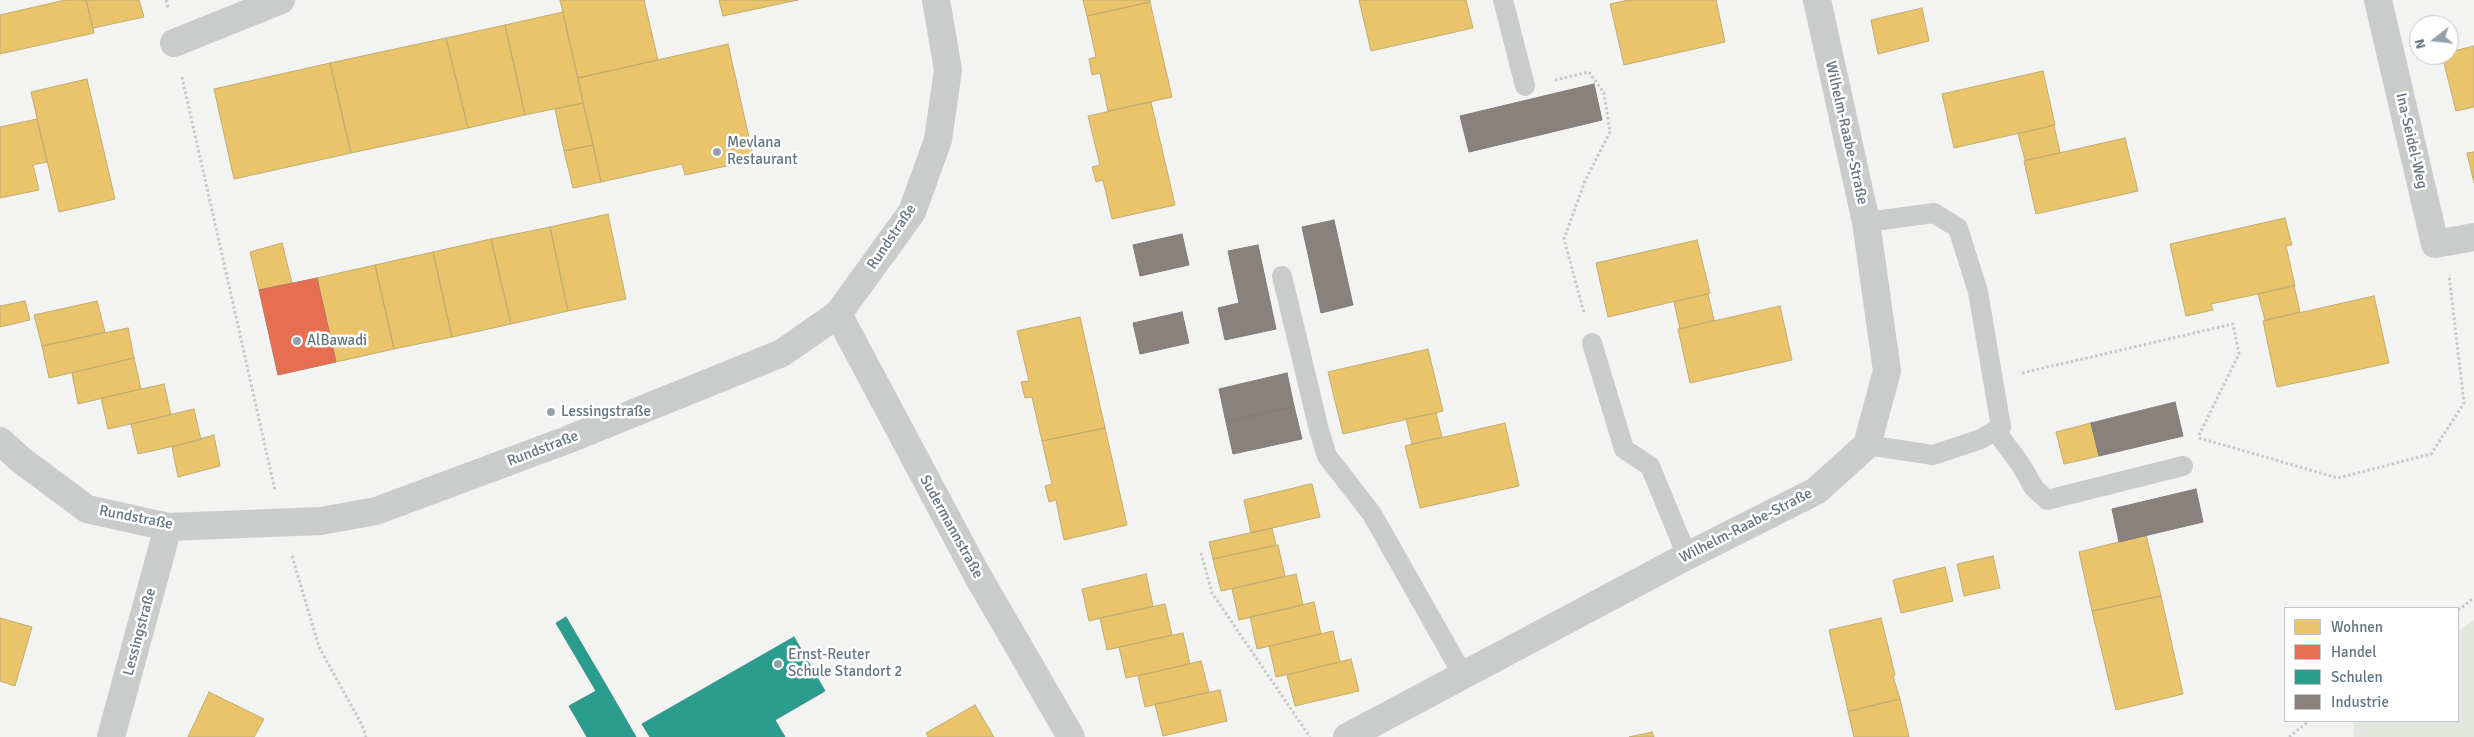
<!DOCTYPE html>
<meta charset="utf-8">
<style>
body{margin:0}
#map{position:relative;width:2474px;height:737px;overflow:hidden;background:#f3f3f1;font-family:Signika,sans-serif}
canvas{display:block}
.legend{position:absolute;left:2284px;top:607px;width:175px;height:115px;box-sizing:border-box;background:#fff;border:1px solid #c1c8cd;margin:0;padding:6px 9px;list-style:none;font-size:15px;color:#637581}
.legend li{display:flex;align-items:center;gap:10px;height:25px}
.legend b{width:25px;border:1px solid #c1c8cd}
.north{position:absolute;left:2409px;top:15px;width:50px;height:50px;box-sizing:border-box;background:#fff;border:1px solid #c1c8cd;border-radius:50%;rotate:254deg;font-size:14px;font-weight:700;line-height:20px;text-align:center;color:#637581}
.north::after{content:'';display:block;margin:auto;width:18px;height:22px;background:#95a1a8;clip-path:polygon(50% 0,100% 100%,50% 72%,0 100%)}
</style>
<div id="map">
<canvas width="2474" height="737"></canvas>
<ul class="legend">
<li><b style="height:14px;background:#e9c46a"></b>Wohnen</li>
<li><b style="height:14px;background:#e76f51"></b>Handel</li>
<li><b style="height:14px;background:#2a9d8f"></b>Schulen</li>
<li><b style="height:14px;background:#8a817c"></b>Industrie</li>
</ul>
<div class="north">N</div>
</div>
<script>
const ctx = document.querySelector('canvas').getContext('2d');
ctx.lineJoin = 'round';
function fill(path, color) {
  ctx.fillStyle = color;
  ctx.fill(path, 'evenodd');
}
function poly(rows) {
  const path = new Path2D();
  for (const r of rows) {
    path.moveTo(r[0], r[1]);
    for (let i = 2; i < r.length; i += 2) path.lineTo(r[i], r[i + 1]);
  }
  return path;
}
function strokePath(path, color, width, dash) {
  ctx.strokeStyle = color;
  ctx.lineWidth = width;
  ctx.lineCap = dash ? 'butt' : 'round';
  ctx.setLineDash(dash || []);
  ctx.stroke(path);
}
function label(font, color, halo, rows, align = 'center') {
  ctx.font = font + ' Signika,sans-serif';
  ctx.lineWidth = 5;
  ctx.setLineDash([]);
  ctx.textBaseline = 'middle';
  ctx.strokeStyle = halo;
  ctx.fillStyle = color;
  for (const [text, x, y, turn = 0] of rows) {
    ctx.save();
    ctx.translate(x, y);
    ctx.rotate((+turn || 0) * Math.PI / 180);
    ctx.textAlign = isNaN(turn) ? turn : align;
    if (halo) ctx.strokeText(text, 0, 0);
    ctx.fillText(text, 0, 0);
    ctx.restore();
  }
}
fill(poly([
 [2474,620,2474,737,2354,737,2353,721,2458,721,2458,631]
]), '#e2e6df');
const homes = poly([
 [65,0,86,0,94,33,0,54,0,15,65,0],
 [86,0,139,0,144,17,93,28,86,0],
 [560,0,644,0,658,60,578,78,560,0],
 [719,0,798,0,723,16,719,0],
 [1083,0,1150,0,1150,2,1087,16,1083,0],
 [1359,0,1466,0,1473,28,1371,51,1359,0],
 [1628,0,1716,0,1725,42,1624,65,1610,4,1628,0],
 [1150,2,1172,97,1108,111,1100,73,1092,75,1089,59,1096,57,1087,16,1150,2],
 [1922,8,1929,41,1878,54,1871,20,1922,8],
 [563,12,583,103,525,115,505,25,563,12],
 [505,25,525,115,468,128,446,38,505,25],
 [446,38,468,128,351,153,330,63,446,38],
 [728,44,754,160,685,175,682,164,601,182,578,78,728,44],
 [2474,46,2474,107,2456,111,2442,55,2449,55,2449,52,2474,46],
 [330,63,351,153,234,179,214,89,330,63],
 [2043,71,2055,125,1954,148,1942,94,2043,71],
 [87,79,115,199,59,212,31,92,87,79],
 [1151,102,1175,205,1112,219,1103,180,1096,182,1092,167,1100,165,1088,116,1151,102],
 [583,103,593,145,564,151,555,109,583,103],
 [37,119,47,162,33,165,39,190,0,198,0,127,37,119],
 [2054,125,2060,153,2025,160,2018,134,2054,125],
 [2125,138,2138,191,2036,214,2024,161,2125,138],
 [593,145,601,182,573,188,564,151,593,145],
 [2474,152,2474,183,2467,153,2474,152],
 [608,214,626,299,568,311,550,227,608,214],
 [2285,218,2292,245,2286,246,2295,286,2211,304,2213,310,2186,316,2170,244,2285,218],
 [550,227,568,311,511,324,491,239,550,227],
 [491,239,511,324,452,337,433,252,491,239],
 [1697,240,1710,293,1608,317,1596,263,1697,240],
 [282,243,292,283,259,290,250,252,282,243],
 [433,252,452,337,394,349,375,265,433,252],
 [375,265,394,349,336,362,317,278,375,265],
 [2294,285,2300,312,2265,320,2258,294,2294,285],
 [1708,294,1714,320,1680,329,1674,302,1708,294],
 [2374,296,2389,363,2277,387,2263,321,2374,296],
 [25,301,30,320,0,327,0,306,25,301],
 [97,301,105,332,42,346,34,315,97,301],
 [1780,306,1792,360,1690,383,1678,329,1780,306],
 [1080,317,1105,428,1042,441,1032,397,1025,398,1021,382,1029,381,1017,331,1080,317],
 [128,328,134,358,49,378,42,346,128,328],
 [1428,349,1443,411,1343,434,1328,372,1428,349],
 [134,358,141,389,78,404,72,373,134,358],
 [164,384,171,415,108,429,101,398,164,384],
 [194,409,201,440,138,454,131,424,194,409],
 [1436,413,1442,437,1412,444,1406,419,1436,413],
 [1505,423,1519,486,1420,508,1405,446,1505,423],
 [2091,423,2099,456,2064,464,2056,432,2091,423],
 [1105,428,1127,525,1064,540,1056,500,1049,502,1045,486,1052,484,1042,441,1105,428],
 [214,435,220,466,178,477,172,447,214,435],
 [1310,484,1312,484,1320,517,1251,533,1244,500,1310,484],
 [1272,528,1276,545,1213,559,1209,542,1272,528],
 [2146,535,2161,596,2092,611,2079,552,2146,535],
 [1278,545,1285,576,1221,591,1213,559,1278,545],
 [1993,556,2000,588,1964,596,1957,564,1993,556],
 [1945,567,1953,601,1901,613,1893,580,1945,567],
 [1146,574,1153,606,1089,621,1082,589,1146,574],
 [1296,574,1303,605,1239,620,1232,589,1296,574],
 [2161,596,2183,694,2116,710,2092,611,2161,596],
 [1314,602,1321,634,1257,649,1250,617,1314,602],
 [1165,604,1172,635,1107,650,1100,618,1165,604],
 [0,618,32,627,15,686,0,681,0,618],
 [1881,618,1895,675,1893,676,1900,699,1848,711,1829,630,1881,618],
 [1333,631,1340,662,1276,677,1269,646,1333,631],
 [1183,633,1190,664,1126,678,1119,647,1183,633],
 [1351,659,1359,691,1295,706,1287,675,1351,659],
 [1201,661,1209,692,1145,707,1138,676,1201,661],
 [1220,690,1227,721,1163,736,1155,704,1220,690],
 [209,692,264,719,254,737,188,737,209,692],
 [1900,699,1909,737,1854,737,1848,712,1900,699],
 [975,705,994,737,928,737,926,733,975,705],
 [1652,732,1654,737,1629,737,1652,732]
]);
fill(homes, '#e9c46a');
strokePath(homes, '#c1ac71', 1);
const shops = poly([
 [317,278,336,362,278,375,259,290,317,278]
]);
fill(shops, '#e76f51');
strokePath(shops, '#bf715f', 1);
const schools = poly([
 [566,617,606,685,636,737,587,737,569,706,596,691,556,623,566,617],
 [794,637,825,691,775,720,785,737,650,737,642,724,794,637]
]);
fill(schools, '#2a9d8f');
strokePath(schools, '#3b918b', 1);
const industry = poly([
 [1594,84,1602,120,1469,152,1460,116,1594,84],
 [1334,220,1353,305,1321,313,1302,227,1334,220],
 [1182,234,1189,265,1140,276,1133,245,1182,234],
 [1258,245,1276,329,1225,340,1218,308,1239,303,1228,251,1258,245],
 [1182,312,1189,343,1140,354,1133,323,1182,312],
 [1287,373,1294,406,1226,422,1219,389,1287,373],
 [2175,402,2183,436,2099,456,2091,423,2175,402],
 [1294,406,1302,439,1233,454,1226,422,1294,406],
 [2196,489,2203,522,2119,542,2112,509,2196,489]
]);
fill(industry, '#8a817c');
strokePath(industry, '#7e7d7e', 1);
strokePath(poly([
 [166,0,168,9],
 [182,77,275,490],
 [1555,80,1589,72,1604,93,1610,132,1585,181,1564,239,1584,313],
 [2022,373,2233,324,2239,354,2198,437],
 [2199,438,2338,478,2431,454,2464,403,2449,275],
 [1201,553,1212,593,1310,737],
 [292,556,319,647,362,725,366,737],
 [2458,610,2474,598],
 [2289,737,2309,721]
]), '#c8c9c9', 3, [2.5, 2.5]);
strokePath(poly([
 [1503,0,1525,86],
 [1866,222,1934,213,1958,228,1978,292,2001,427,1981,439,1933,455,1867,445],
 [1282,276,1319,430,1327,456,1372,514,1463,675],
 [1592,343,1624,449,1650,466,1687,556],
 [1995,430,2021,465,2034,488,2047,500,2183,466]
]), '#cacccc', 20);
strokePath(poly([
 [2378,0,2435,244,2474,237],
 [174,43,281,0],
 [838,314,976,573,1071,737],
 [0,441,21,460,87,509,168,527,321,521,376,511,567,440,782,353,838,314,912,212,938,140,948,70,936,0],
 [111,737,168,527],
 [1347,737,1687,556,1816,491,1867,445,1887,371,1866,222,1817,0]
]), '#cacccc', 28);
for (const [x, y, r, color] of [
 [717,152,5,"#95a1a8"],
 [297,341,5,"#95a1a8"],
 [551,412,5,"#95a1a8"],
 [778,664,5,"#95a1a8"]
]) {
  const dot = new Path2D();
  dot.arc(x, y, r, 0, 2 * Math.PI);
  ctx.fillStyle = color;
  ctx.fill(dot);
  strokePath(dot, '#fff', 2);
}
label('15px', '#637581', '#fff', [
 ["Wilhelm-Raabe-Straße",1846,133,77],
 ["Ina-Seidel-Weg",2411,141,77],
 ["Rundstraße",892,237,-56],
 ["Rundstraße",543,449,-21],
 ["Rundstraße",136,518,11],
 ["Wilhelm-Raabe-Straße",1746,526,-27],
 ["Sudermannstraße",951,527,61],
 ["Lessingstraße",140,632,-75]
]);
label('15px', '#637581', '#fff', [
 ["Mevlana",727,143],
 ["Restaurant",727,160],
 ["AlBawadi",307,341],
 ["Lessingstraße",561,412],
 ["Ernst-Reuter",788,655],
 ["Schule Standort 2",788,672]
], 'left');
</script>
